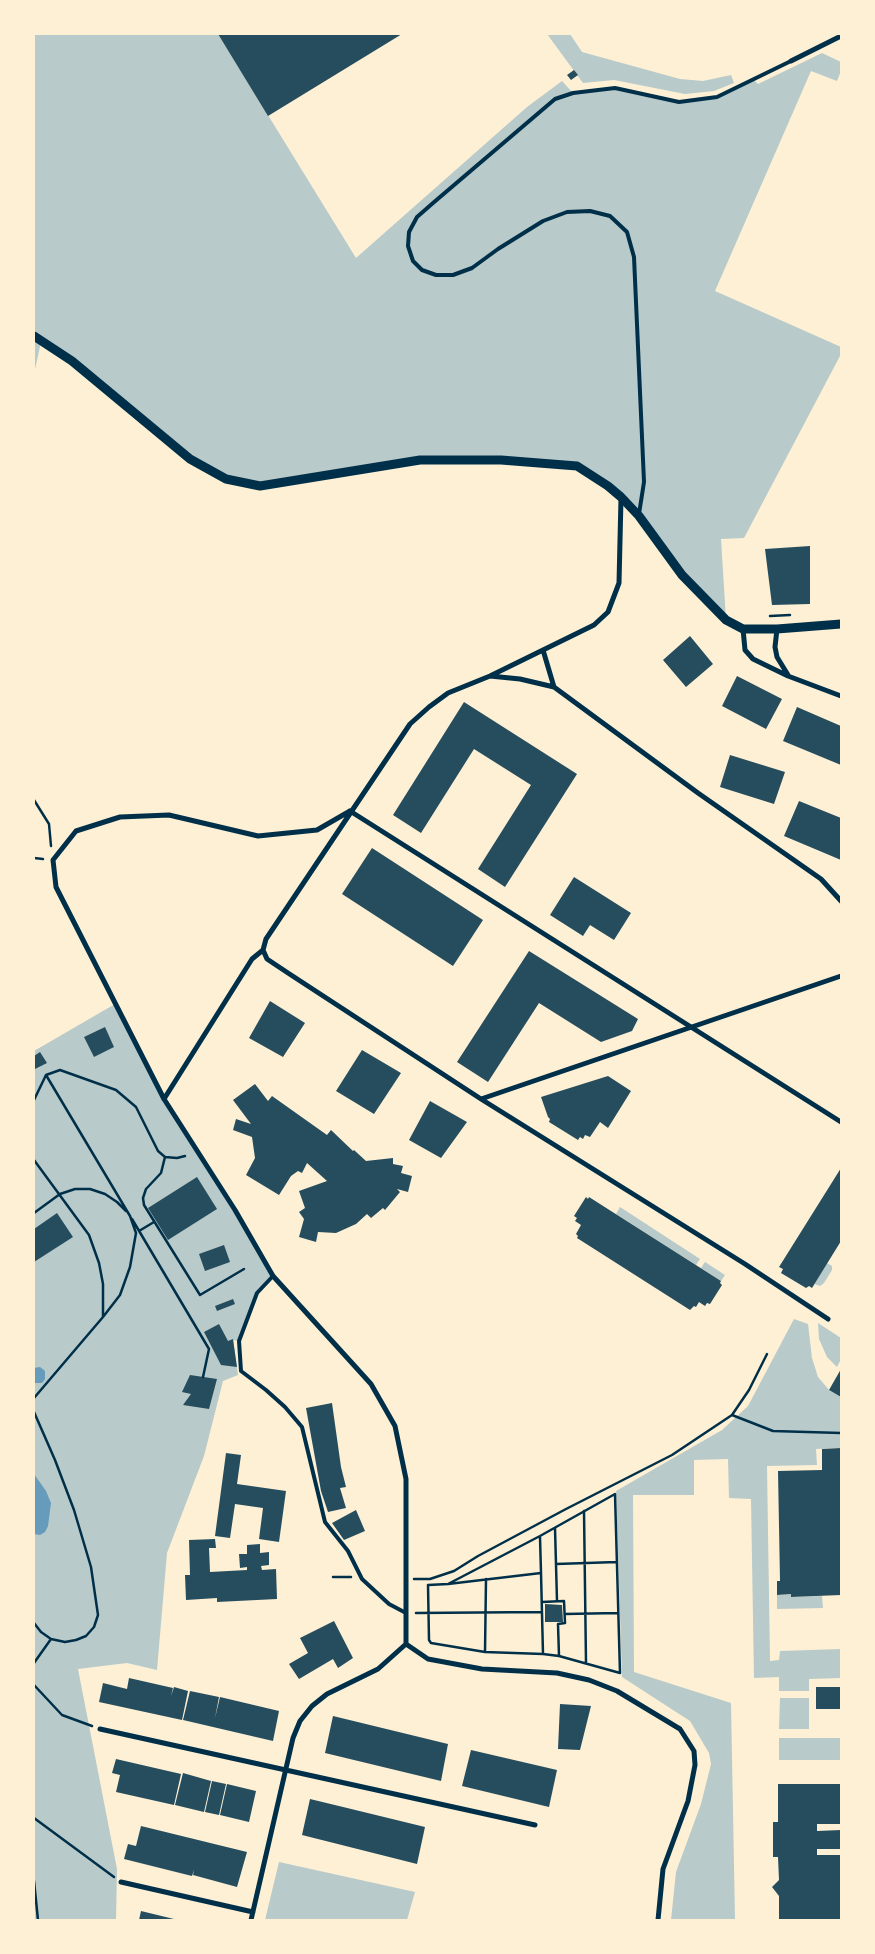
<!DOCTYPE html>
<style>
body{margin:0}
#map{position:relative;width:875px;height:1954px;overflow:hidden;background:#fdf0d5;font-family:"Nunito Sans",sans-serif}
canvas{display:block}
.frame{position:absolute;inset:0;border:35px solid #fdf0d5;pointer-events:none}
</style>
<div id="map">
<canvas width="875" height="1954"></canvas>
<div class="frame"></div>
</div>
<script>
const ctx = document.querySelector('canvas').getContext('2d');
ctx.lineJoin = 'round';
function fill(path, color) {
  ctx.fillStyle = color;
  ctx.fill(path, 'evenodd');
}
function poly(rows) {
  const path = new Path2D();
  for (const r of rows) {
    path.moveTo(r[0], r[1]);
    for (let i = 2; i < r.length; i += 2) path.lineTo(r[i], r[i + 1]);
  }
  return path;
}
function strokePath(path, color, width, dash) {
  ctx.strokeStyle = color;
  ctx.lineWidth = width;
  ctx.lineCap = dash ? 'butt' : 'round';
  ctx.setLineDash(dash || []);
  ctx.stroke(path);
}
fill(poly([
 [34,34,218,34,356,258,527,107,562,81,573,93,615,88,679,102,717,97,754,80,758,84,822,53,841,62,841,71,837,81,811,71,715,291,841,347,841,354,744,538,721,539,726,620,708,604,639,516,576,466,420,460,260,486,226,479,190,459,41,342,34,374],
 [547,34,570,34,582,52,680,79,703,81,731,75,734,83,714,91,685,94,614,80,583,83],
 [115,1004,164,1099,273,1276,257,1293,239,1341,233,1340,238,1375,223,1381,204,1456,167,1553,157,1670,127,1663,78,1669,117,1869,116,1920,34,1920,34,1051],
 [620,1207,700,1259,696,1265,616,1214],
 [705,1262,725,1275,721,1281,701,1268],
 [827,1263,832,1266,832,1270,824,1283,820,1286,814,1284],
 [794,1319,808,1324,812,1358,818,1377,829,1390,841,1397,841,1448,816,1449,817,1465,767,1466,770,1661,779,1660,780,1651,841,1649,841,1678,809,1679,809,1691,779,1691,779,1677,754,1678,751,1499,729,1498,728,1459,694,1460,694,1495,633,1495,634,1672,731,1703,735,1920,671,1920,676,1872,701,1804,711,1764,709,1753,690,1721,622,1677,616,1491,722,1430,748,1406],
 [818,1323,841,1338,841,1359,837,1367,827,1357,819,1339],
 [791,1594,792,1597,822,1596,823,1608,777,1609,777,1595],
 [780,1698,809,1698,809,1729,779,1729],
 [779,1738,841,1738,841,1760,779,1760],
 [279,1862,415,1892,407,1920,265,1920]
]), '#b9caca');
fill(poly([
 [40,1367,45,1371,45,1379,42,1383,34,1383,34,1368],
 [34,1474,46,1491,51,1503,48,1526,45,1532,40,1535,34,1534]
]), '#669bbc');
fill(poly([
 [218,34,402,34,268,116],
 [574,70,578,75,571,80,567,75],
 [810,546,810,604,772,605,765,549],
 [690,636,713,664,686,687,663,660],
 [737,676,782,699,766,729,722,706],
 [464,702,577,774,505,887,478,869,531,785,474,749,421,833,393,815],
 [797,707,841,726,841,765,783,741],
 [730,755,785,772,774,804,720,787],
 [799,801,841,818,841,860,784,836],
 [372,848,483,920,453,966,342,894],
 [574,877,631,913,614,940,590,925,583,936,550,915],
 [529,951,638,1019,632,1031,601,1042,539,1003,488,1082,457,1062],
 [270,1001,305,1023,283,1057,249,1038],
 [105,1027,114,1047,94,1057,84,1037],
 [362,1050,401,1073,374,1114,336,1091],
 [40,1052,47,1063,35,1069,34,1056],
 [608,1076,631,1091,608,1128,600,1122,590,1137,585,1135,583,1139,580,1137,578,1140,549,1122,550,1119,548,1117,541,1097],
 [255,1084,268,1101,272,1096,327,1135,331,1130,353,1151,354,1150,366,1161,393,1158,393,1164,403,1166,401,1173,412,1176,408,1192,397,1189,400,1192,385,1210,383,1208,371,1218,367,1214,356,1224,336,1233,318,1232,316,1242,299,1237,304,1219,299,1212,305,1208,299,1191,327,1181,307,1163,302,1173,298,1171,291,1176,279,1195,246,1175,255,1158,252,1137,233,1130,236,1119,251,1124,233,1100],
 [430,1101,467,1122,441,1158,409,1140],
 [841,1168,841,1241,812,1288,809,1286,806,1288,781,1273,783,1269,779,1267],
 [197,1177,217,1209,168,1240,148,1208],
 [586,1197,588,1199,589,1197,721,1281,720,1283,722,1285,710,1304,707,1303,705,1306,699,1302,696,1307,694,1306,690,1310,577,1238,578,1236,576,1234,581,1225,575,1221,577,1218,574,1216],
 [57,1213,73,1237,34,1262,34,1229],
 [224,1245,230,1262,205,1271,199,1254],
 [233,1299,235,1304,217,1311,215,1306],
 [219,1324,228,1341,233,1339,237,1367,221,1365,204,1332],
 [841,1369,841,1397,829,1390],
 [190,1375,217,1379,209,1409,183,1405,191,1394,182,1392],
 [332,1403,341,1467,346,1487,340,1488,346,1508,328,1512,321,1491,306,1408],
 [841,1448,841,1595,791,1597,791,1594,777,1595,777,1581,780,1581,778,1471,822,1470,822,1449],
 [226,1453,241,1455,237,1484,286,1491,279,1542,259,1539,263,1508,235,1504,230,1538,215,1536],
 [356,1510,365,1531,344,1540,332,1523],
 [215,1539,216,1548,209,1548,210,1572,247,1570,247,1567,240,1568,239,1554,247,1554,247,1545,260,1544,260,1553,269,1552,269,1565,261,1566,262,1570,276,1569,277,1599,217,1602,217,1598,186,1600,185,1575,190,1575,189,1540],
 [545,1604,562,1605,563,1622,545,1622],
 [334,1621,353,1658,338,1668,333,1659,299,1679,289,1664,308,1653,300,1638],
 [129,1678,173,1688,171,1696,174,1687,188,1691,182,1720,99,1702,103,1683,127,1689],
 [816,1687,841,1687,841,1709,816,1709],
 [190,1691,219,1697,215,1718,220,1697,279,1711,273,1741,183,1720],
 [560,1704,591,1706,580,1750,558,1749],
 [333,1716,448,1744,441,1781,325,1753],
 [471,1750,557,1770,549,1807,462,1786],
 [116,1759,181,1774,174,1805,116,1792,120,1775,112,1773],
 [183,1773,211,1781,204,1812,175,1805],
 [212,1781,226,1784,219,1815,205,1812],
 [227,1784,256,1791,249,1822,220,1815],
 [778,1784,841,1784,841,1824,817,1824,817,1831,841,1830,841,1849,817,1849,817,1855,841,1855,841,1920,779,1920,779,1896,772,1887,779,1880,778,1857,773,1857,773,1822,778,1822],
 [310,1799,339,1806,337,1811,339,1806,425,1827,417,1864,302,1835],
 [141,1826,247,1852,237,1887,193,1875,194,1870,192,1876,124,1859,128,1844,136,1846],
 [141,1911,178,1920,139,1920]
]), '#264d5e');
strokePath(poly([
 [770,616,790,615],
 [34,800,49,824,51,846],
 [34,858,43,859],
 [46,1075,60,1070,116,1090,136,1107,158,1151,165,1157,177,1158,185,1156],
 [34,1100,46,1075,130,1216,136,1233,130,1267,120,1295,103,1317,34,1398],
 [165,1157,161,1173,146,1189,143,1198,144,1205,200,1295,244,1269],
 [34,1160,89,1235,99,1263,103,1284,103,1316],
 [34,1213,60,1194,75,1189,90,1189,105,1194,117,1202,126,1211],
 [132,1219,209,1349,203,1377],
 [139,1231,154,1222],
 [34,1412,55,1460,74,1510,91,1567,98,1615,94,1627,86,1636,76,1640,65,1642,51,1639,41,1632,34,1623],
 [732,1415,773,1431,841,1433],
 [584,1511,586,1663],
 [555,1528,557,1601],
 [540,1537,541,1573],
 [556,1564,617,1562],
 [541,1573,543,1654,485,1652,431,1643,429,1640,428,1585,448,1584,541,1573],
 [333,1577,351,1577],
 [414,1579,430,1579,454,1571,478,1556,566,1509,672,1455,732,1415,749,1390,767,1354],
 [448,1584,540,1536,615,1494,620,1673,559,1656,543,1654],
 [542,1602,564,1601,565,1623,558,1624,559,1656],
 [416,1613,542,1612],
 [565,1614,618,1613],
 [485,1652,486,1579],
 [34,1663,51,1639],
 [34,1685,62,1715,92,1726],
 [34,1818,114,1877],
 [34,1881,38,1920]
]), '#003049', 2.5);
strokePath(poly([
 [639,514,644,482,634,257,627,232,610,216,590,211,567,212,543,221,498,249,472,268,453,275,436,275,422,270,413,261,408,246,409,232,417,217,433,203,555,99,573,93,615,88,679,102,717,97,791,61],
 [273,1276,257,1293,239,1341,241,1371,266,1390,285,1407,302,1427,325,1522,348,1551,362,1579,389,1604,406,1613]
]), '#003049', 4);
strokePath(poly([
 [791,61,841,36],
 [743,629,745,650,753,659,788,676,841,696],
 [777,629,775,647,777,657,788,675],
 [543,650,554,687,698,793,821,879,841,901],
 [490,676,520,679,554,687],
 [350,811,317,830,258,836,169,815,120,817,76,831,53,860,56,887,164,1099,235,1210,273,1276,371,1384,395,1426,406,1479,406,1644],
 [350,811,841,1122],
 [263,950,267,959,288,973,481,1099,745,1264,828,1319],
 [164,1099,252,959,263,950,266,939,410,724,429,707,448,693,490,676,594,625,608,612,619,583,621,498],
 [481,1099,841,976],
 [406,1644,428,1659,482,1669,557,1673,589,1680,617,1691,680,1729,694,1751,695,1765,688,1801,663,1869,658,1920],
 [100,1729,535,1825],
 [121,1882,253,1912],
 [251,1920,293,1738,300,1721,312,1706,327,1694,378,1669,406,1644]
]), '#003049', 5);
strokePath(poly([
 [34,336,72,361,190,459,226,479,260,486,420,460,501,460,577,466,608,486,621,497,639,516,682,575,726,620,743,629,777,629,841,624]
]), '#003049', 9);
</script>
